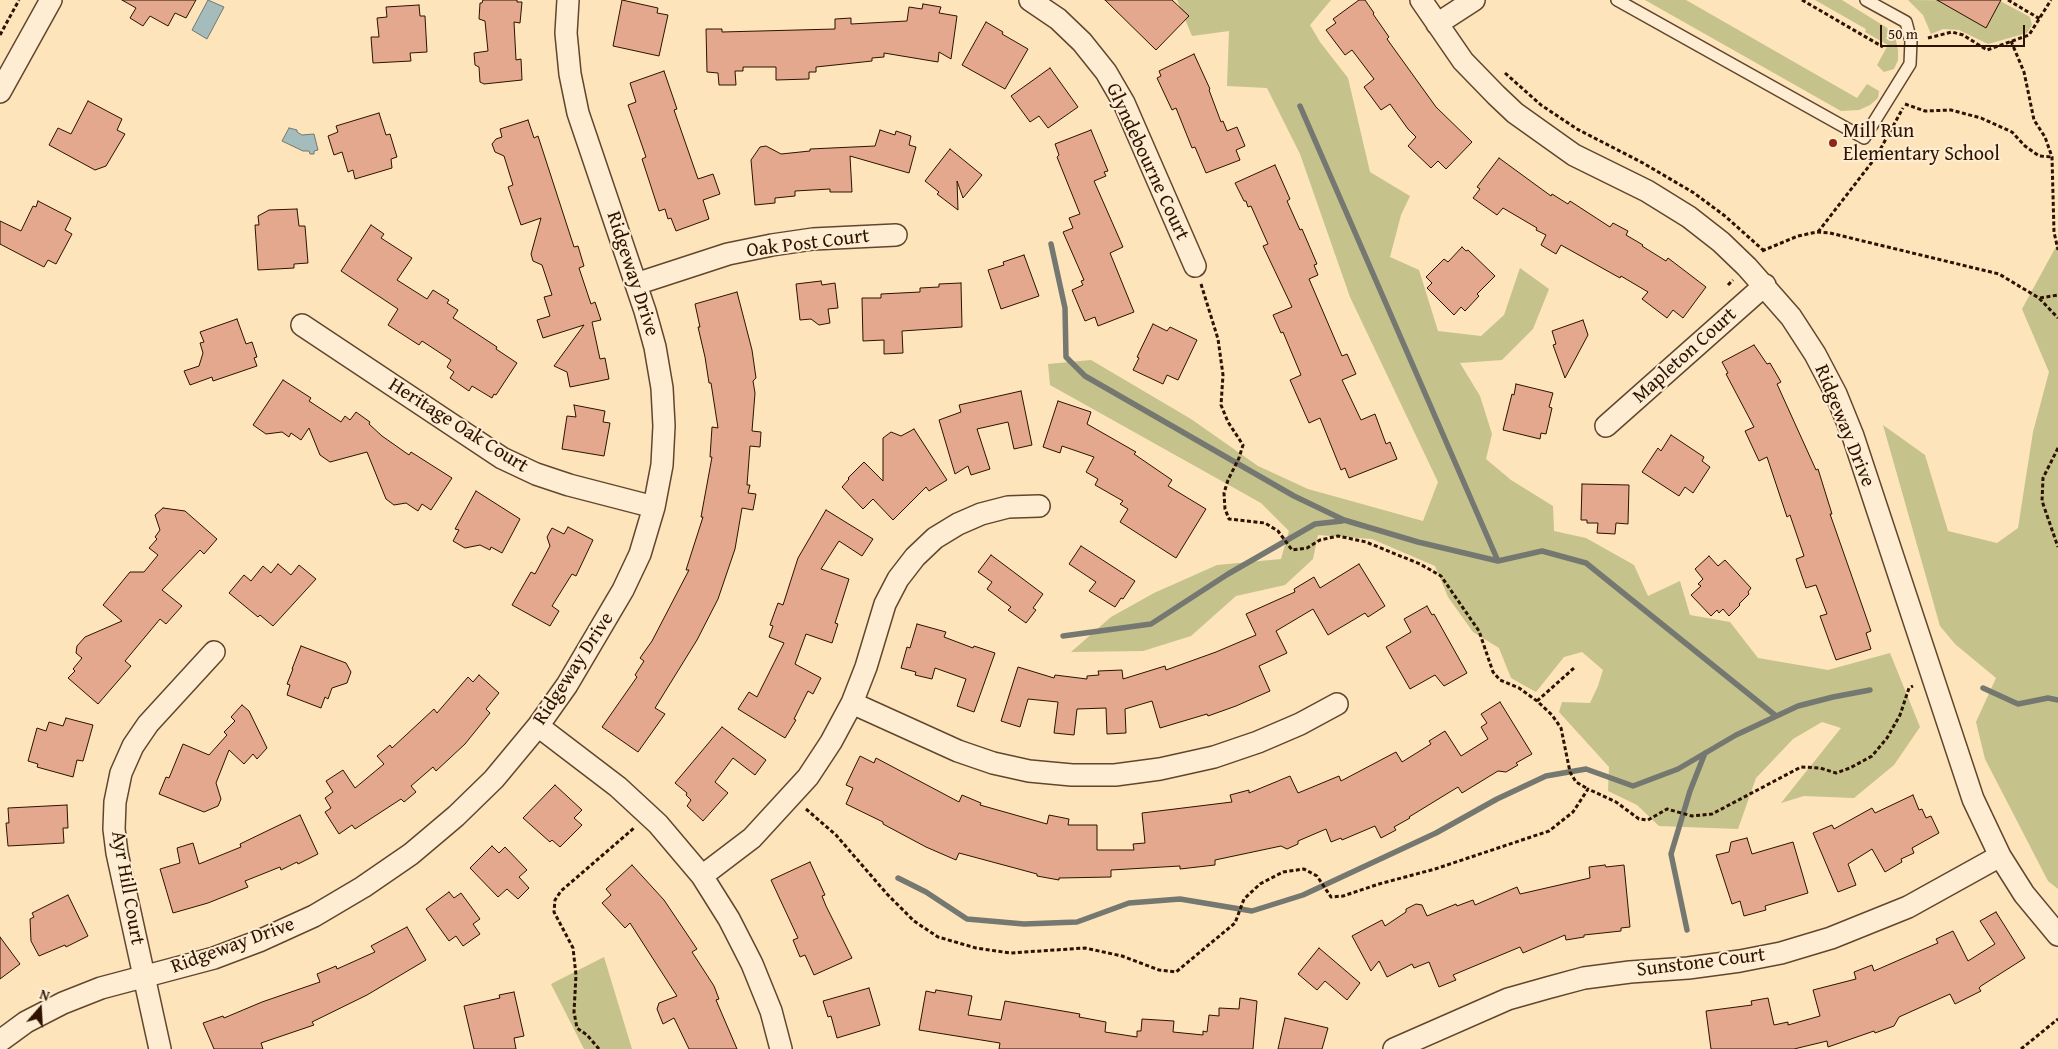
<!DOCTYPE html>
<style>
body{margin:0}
#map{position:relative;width:2058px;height:1049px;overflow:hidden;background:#fde4ba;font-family:"Gentium Book Plus",serif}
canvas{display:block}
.north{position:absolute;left:15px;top:984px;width:50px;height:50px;-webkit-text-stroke:4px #feedd2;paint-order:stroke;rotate:19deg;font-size:14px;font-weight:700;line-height:20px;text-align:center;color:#2d1200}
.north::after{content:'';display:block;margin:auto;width:18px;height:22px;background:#2d1200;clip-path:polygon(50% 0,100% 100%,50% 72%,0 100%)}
.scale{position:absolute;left:1880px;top:25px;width:145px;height:22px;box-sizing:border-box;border:2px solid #2d1200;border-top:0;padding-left:6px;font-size:15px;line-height:18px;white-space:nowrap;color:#2d1200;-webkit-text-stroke:4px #feedd2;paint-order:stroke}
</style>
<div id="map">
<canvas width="2058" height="1049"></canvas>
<div class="north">N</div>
<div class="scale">50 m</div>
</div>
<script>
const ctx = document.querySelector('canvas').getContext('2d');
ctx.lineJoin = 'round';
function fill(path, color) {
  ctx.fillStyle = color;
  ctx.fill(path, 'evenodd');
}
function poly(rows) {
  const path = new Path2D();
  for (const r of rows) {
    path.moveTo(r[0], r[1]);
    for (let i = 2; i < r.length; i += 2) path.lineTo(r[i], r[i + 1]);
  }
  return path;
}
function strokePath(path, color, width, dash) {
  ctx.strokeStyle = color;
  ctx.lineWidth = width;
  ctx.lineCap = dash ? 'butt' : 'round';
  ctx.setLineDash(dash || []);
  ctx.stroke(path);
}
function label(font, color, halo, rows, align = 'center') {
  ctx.font = font + ' "Gentium Book Plus",serif';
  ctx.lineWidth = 4;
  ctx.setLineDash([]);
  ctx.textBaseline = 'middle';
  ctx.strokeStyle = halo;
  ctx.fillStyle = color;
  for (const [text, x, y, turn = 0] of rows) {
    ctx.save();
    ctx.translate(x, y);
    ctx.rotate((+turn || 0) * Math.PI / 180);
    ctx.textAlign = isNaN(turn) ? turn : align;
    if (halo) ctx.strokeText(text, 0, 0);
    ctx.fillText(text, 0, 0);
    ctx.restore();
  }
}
fill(poly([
 [1177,0,1331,0,1310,25,1320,42,1348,78,1370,172,1410,196,1401,215,1390,257,1419,270,1438,331,1481,336,1504,315,1520,268,1549,289,1533,329,1502,360,1460,363,1480,396,1492,434,1486,459,1511,480,1553,506,1554,531,1586,538,1634,565,1648,596,1680,581,1690,615,1730,622,1758,658,1828,670,1890,653,1920,727,1894,765,1854,798,1804,796,1781,803,1841,728,1822,722,1793,739,1756,778,1738,829,1659,826,1637,805,1608,791,1609,767,1559,712,1562,702,1590,703,1598,686,1603,670,1582,652,1564,657,1536,692,1511,678,1499,648,1473,632,1448,597,1435,566,1372,539,1318,535,1313,559,1285,585,1236,596,1191,636,1143,651,1071,652,1111,617,1154,593,1217,565,1281,559,1289,531,1261,503,1050,385,1048,364,1091,360,1191,419,1258,466,1308,489,1423,521,1438,482,1350,297,1300,154,1267,88,1227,86,1229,31,1192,36],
 [1645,0,1686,0,1857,98,1867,84,1879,91,1878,98,1870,105,1859,110,1841,111],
 [1815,0,1842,0,1889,29,1895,36,1898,50,1898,60,1894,69,1884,72,1877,65,1888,45,1865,32,1866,29],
 [1908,0,2000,1,2030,17,2032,25,2027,33,1988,44,1959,30,1943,29,1931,34,1923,15],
 [2058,243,2058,889,2048,881,1985,759,1976,722,1996,678,1955,644,1940,626,1883,425,1925,455,1948,531,1997,543,2018,528,2033,432,2049,372,2022,309],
 [604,957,632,1049,584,1049,551,984]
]), '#c5c28c');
const water = poly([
 [208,0,224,7,207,39,192,30,208,0],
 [289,128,297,130,297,132,302,135,314,134,318,150,314,151,314,154,310,154,309,151,303,151,282,141,289,128]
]);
fill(water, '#a4bcbb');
strokePath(water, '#747870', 1);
strokePath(poly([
 [1300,106,1498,561],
 [1051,244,1065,308,1066,357,1085,376,1294,496,1344,520,1418,542,1498,561,1542,551,1586,563,1776,716],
 [1063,636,1151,624,1228,574,1315,524,1342,521],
 [1983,688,2018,704,2048,698,2058,700],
 [898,878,926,892,967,919,1024,924,1077,922,1129,903,1180,899,1252,911,1303,895,1436,833,1497,799,1546,776,1586,769,1633,786,1678,769,1736,735,1798,706,1833,697,1870,690],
 [1687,930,1671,854,1690,791,1705,753]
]), '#747870', 5.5);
const building = poly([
 [122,0,196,0,186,18,175,13,168,26,150,16,143,26,130,18,136,8,122,0],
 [483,0,517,0,517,2,522,2,520,23,514,22,516,60,521,59,522,80,484,84,480,82,479,67,475,65,474,53,488,51,485,21,479,19,480,3,482,3,483,0],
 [622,0,658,8,657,13,668,15,659,56,613,46,622,0],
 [1105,0,1172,0,1189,16,1156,50,1105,0],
 [1359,0,1365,0,1374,13,1373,14,1389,37,1387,39,1436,107,1472,142,1446,169,1438,161,1431,168,1408,146,1416,137,1408,129,1390,104,1381,110,1364,87,1374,79,1352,50,1345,55,1326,30,1336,23,1333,19,1359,0],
 [1937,0,2001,0,1986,28,1937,0],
 [923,4,941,7,939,13,957,16,951,59,939,52,938,62,884,53,884,57,872,58,872,61,816,67,816,72,809,72,809,79,776,80,776,67,743,67,743,71,735,71,736,85,719,85,718,73,707,72,706,29,722,29,722,32,835,29,835,19,851,18,851,24,907,21,909,7,922,9,923,4],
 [419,5,420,16,425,16,427,52,410,53,411,61,373,63,371,37,379,37,377,18,387,17,386,7,419,5],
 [986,22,1003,32,1002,34,1028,49,1005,89,962,65,986,22],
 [1194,54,1210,89,1209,90,1221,122,1223,121,1227,131,1237,127,1245,146,1236,150,1240,160,1206,173,1195,147,1192,148,1176,108,1172,110,1157,78,1161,76,1159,71,1194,54],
 [1050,68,1078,107,1048,128,1039,116,1030,122,1011,96,1050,68],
 [664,71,677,109,674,110,698,179,713,174,720,194,703,200,709,219,676,231,671,218,668,219,665,209,659,211,642,159,646,157,628,105,636,102,630,83,664,71],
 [88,101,122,119,117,130,125,134,106,166,95,170,49,145,58,128,71,134,88,101],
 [379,113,386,135,390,134,397,157,391,159,392,168,355,179,353,170,348,172,342,152,334,155,328,136,338,132,336,126,379,113],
 [528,120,534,138,538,136,574,247,578,246,584,266,579,268,591,304,595,302,601,320,592,322,600,359,605,358,609,379,570,387,567,372,554,366,584,325,543,338,537,320,550,316,544,297,552,295,542,265,533,261,531,254,541,218,521,225,508,187,513,185,504,156,495,152,492,144,496,139,502,137,500,129,528,120],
 [880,130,895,135,896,131,911,136,909,145,916,147,909,173,850,156,852,192,830,192,830,189,795,191,795,196,775,198,775,203,755,205,751,160,760,147,766,146,781,154,810,151,810,149,875,146,880,130],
 [1091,130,1108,171,1104,172,1106,176,1094,181,1123,247,1110,253,1134,312,1098,326,1095,317,1085,321,1072,290,1083,285,1081,281,1084,280,1063,232,1073,228,1069,218,1080,214,1057,157,1059,155,1055,144,1091,130],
 [950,149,982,175,963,198,957,181,958,210,937,194,939,192,925,181,950,149],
 [1499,158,1551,196,1552,194,1568,204,1570,201,1610,227,1613,223,1628,231,1626,235,1643,245,1642,246,1666,261,1668,258,1706,287,1683,318,1673,310,1667,318,1642,299,1648,292,1621,276,1620,278,1561,245,1556,254,1541,245,1546,235,1536,230,1537,228,1503,208,1497,215,1473,198,1480,189,1477,187,1499,158],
 [1275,165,1290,199,1287,201,1300,230,1302,229,1317,264,1314,265,1318,275,1309,279,1342,356,1347,354,1356,374,1342,380,1361,420,1375,414,1386,444,1390,442,1397,459,1349,478,1345,468,1341,470,1320,418,1309,423,1290,380,1301,375,1283,332,1281,333,1273,315,1292,307,1263,246,1268,244,1251,206,1248,207,1246,201,1244,201,1235,183,1275,165],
 [38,201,71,218,65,230,72,234,56,264,48,260,44,267,0,244,0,221,21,231,33,206,36,207,38,201],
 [297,209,299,226,305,226,308,263,294,264,294,268,258,270,255,225,259,225,258,216,269,210,297,209],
 [371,225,384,234,381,238,412,258,397,280,427,299,433,290,449,300,447,303,458,310,453,318,497,347,496,349,517,363,496,395,494,394,492,398,472,386,469,391,450,378,454,372,447,367,451,360,422,341,419,345,388,325,398,309,341,271,371,225],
 [1462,247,1466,251,1468,250,1495,276,1477,294,1479,296,1465,311,1461,307,1454,315,1427,288,1432,283,1426,277,1444,259,1448,262,1462,247],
 [1024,255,1039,296,1001,309,988,270,1004,265,1003,262,1024,255],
 [821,281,822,285,835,283,838,308,828,309,830,323,819,325,811,319,800,320,796,284,821,281],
 [961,283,962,327,902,331,903,353,884,354,884,340,863,341,862,298,881,298,881,294,920,292,920,288,939,287,939,284,961,283],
 [737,292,752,350,756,378,753,381,755,393,752,431,761,432,760,447,750,446,747,485,750,485,748,493,756,494,753,510,742,508,735,549,718,599,697,640,655,708,665,714,638,752,602,727,637,677,635,675,644,661,640,658,652,641,689,570,686,570,703,517,701,517,712,457,710,457,712,427,718,428,711,383,709,383,705,357,698,327,700,327,695,304,737,292],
 [237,319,246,344,252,342,257,357,254,358,257,366,213,381,212,377,190,385,184,371,199,366,203,353,200,343,204,342,200,332,237,319],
 [1583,320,1588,335,1565,378,1553,345,1556,344,1552,331,1583,320],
 [1153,324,1167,331,1170,327,1197,340,1178,380,1167,375,1163,384,1133,370,1139,358,1137,357,1153,324],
 [1754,345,1767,364,1770,363,1781,382,1777,384,1816,470,1818,469,1832,514,1830,514,1871,631,1866,633,1871,649,1836,660,1820,616,1827,614,1816,585,1806,588,1796,559,1804,556,1790,515,1787,517,1767,457,1759,461,1745,431,1754,427,1726,374,1728,373,1722,362,1754,345],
 [283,380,311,398,309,401,341,422,345,416,350,420,356,412,370,422,369,424,382,436,409,455,411,452,452,478,431,510,422,504,418,511,406,503,394,505,386,499,367,452,330,462,320,455,309,428,301,440,291,433,289,437,282,432,266,434,253,425,283,380],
 [1516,384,1553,393,1549,407,1552,408,1546,434,1541,433,1540,439,1503,430,1512,394,1514,395,1516,384],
 [1021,391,1032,445,1014,449,1008,422,977,429,990,469,971,475,968,466,955,474,939,420,961,412,959,405,1021,391],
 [1058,401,1091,412,1087,424,1136,452,1134,454,1172,480,1168,486,1206,509,1176,558,1120,522,1128,509,1120,504,1123,501,1095,485,1098,479,1086,472,1094,457,1062,446,1060,453,1043,447,1058,401],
 [574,405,605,411,603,422,610,423,604,456,562,449,567,416,576,417,574,405],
 [914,429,947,480,929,491,926,487,893,520,873,499,863,509,842,487,849,479,848,478,864,462,883,481,883,438,891,432,901,436,914,429],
 [1671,435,1704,457,1702,461,1710,467,1693,493,1685,487,1679,496,1642,472,1658,448,1661,451,1671,435],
 [1582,484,1629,485,1628,524,1616,523,1615,534,1597,533,1598,523,1587,523,1587,520,1581,520,1582,484],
 [476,491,520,519,502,553,491,547,490,550,480,545,465,548,453,541,459,530,455,529,476,491],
 [163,508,185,511,217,539,204,554,200,550,162,590,182,606,166,624,160,619,125,661,131,666,98,704,68,678,75,671,73,669,82,658,76,653,77,646,85,637,122,621,103,605,130,572,144,572,158,555,149,548,157,539,155,537,160,530,155,515,163,508],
 [826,510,873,539,862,556,839,541,821,569,849,579,835,623,838,624,832,643,806,634,795,664,821,678,813,694,808,691,794,719,796,720,785,738,738,709,749,692,757,697,784,643,769,637,773,626,770,625,778,603,783,605,798,558,826,510],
 [568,527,593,540,576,576,572,574,552,606,559,611,550,626,512,605,531,572,535,574,550,546,547,537,552,528,564,534,568,527],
 [1081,546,1135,581,1123,599,1121,598,1115,607,1089,591,1096,582,1069,564,1081,546],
 [991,555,1043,594,1033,608,1036,610,1026,623,1008,610,1011,607,987,589,992,582,978,572,991,555],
 [1709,556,1718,566,1725,560,1751,588,1748,592,1749,594,1739,604,1740,605,1729,616,1723,609,1719,613,1717,610,1711,616,1691,595,1701,586,1698,584,1703,579,1695,569,1709,556],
 [278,564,291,575,299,565,316,579,273,626,260,615,258,617,229,593,244,575,251,581,263,566,271,573,278,564],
 [1359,564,1385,606,1368,617,1365,613,1328,635,1313,609,1276,631,1287,653,1259,666,1270,691,1236,706,1208,716,1207,714,1160,728,1152,701,1125,709,1126,733,1107,734,1106,708,1077,709,1074,735,1054,733,1058,702,1028,699,1020,727,1001,721,1018,667,1054,678,1055,675,1087,679,1087,676,1099,675,1098,671,1122,670,1123,679,1165,666,1166,670,1216,652,1256,635,1246,614,1295,592,1294,589,1314,577,1320,588,1359,564],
 [1427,606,1432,615,1434,614,1467,673,1444,686,1435,675,1410,689,1386,647,1411,632,1404,619,1427,606],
 [917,624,946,632,944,637,973,648,974,646,995,653,974,712,957,706,966,679,935,668,932,679,915,675,916,672,901,668,907,647,910,648,917,624],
 [301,646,346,663,351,672,347,683,332,688,328,699,325,697,321,708,287,695,290,685,287,684,293,669,292,669,301,646],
 [479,675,499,693,486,709,490,713,465,744,436,771,433,767,411,786,416,792,404,802,401,799,355,829,352,825,339,834,325,812,331,808,325,798,333,792,326,781,343,770,355,788,384,764,377,756,390,745,392,748,434,709,437,713,468,677,473,682,479,675],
 [1500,702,1532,754,1516,763,1518,765,1506,772,1498,771,1462,793,1458,787,1409,817,1410,818,1394,827,1396,830,1381,838,1375,826,1342,840,1341,838,1331,842,1326,829,1298,841,1298,844,1287,849,1281,846,1215,860,1215,865,1180,869,1180,866,1111,870,1111,877,1059,878,1059,880,1037,876,1037,874,959,853,956,860,926,847,883,824,883,822,846,804,853,788,846,785,860,756,874,763,876,758,959,802,962,795,981,803,980,805,1047,824,1049,815,1069,819,1068,825,1097,825,1097,850,1134,850,1133,844,1145,843,1142,813,1232,802,1230,795,1249,790,1249,793,1290,776,1298,793,1339,776,1341,781,1396,752,1402,762,1431,744,1429,741,1445,731,1461,756,1488,739,1481,727,1487,723,1481,714,1500,702],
 [242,705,249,711,267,748,257,759,253,754,244,764,229,750,216,783,221,799,218,806,204,812,159,794,166,777,169,778,183,744,209,755,227,735,224,732,235,721,231,717,242,705],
 [66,718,93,725,83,761,77,760,73,777,37,767,38,764,28,761,37,728,46,731,49,722,63,726,66,718],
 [722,727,766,760,755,775,733,758,715,782,728,793,703,821,687,806,691,800,686,795,687,793,675,783,722,727],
 [555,785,582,810,574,818,582,825,560,847,552,840,550,842,523,818,555,785],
 [1913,795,1919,810,1922,809,1926,818,1931,816,1939,833,1912,848,1914,853,1901,859,1902,862,1885,872,1872,849,1848,864,1856,885,1838,892,1813,833,1832,825,1834,829,1872,808,1875,813,1913,795],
 [67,805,68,828,63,828,64,843,8,846,6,823,9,823,8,808,67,805],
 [300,815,318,854,298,864,297,862,281,870,280,867,245,881,248,887,208,903,173,913,160,869,180,863,177,848,193,843,199,864,241,847,240,844,300,815],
 [1747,838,1752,854,1793,842,1808,893,1765,906,1766,910,1744,916,1740,901,1732,904,1716,855,1729,852,1731,842,1747,838],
 [492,846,499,853,505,847,527,870,519,877,529,888,518,899,507,889,498,897,470,868,492,846],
 [810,862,825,895,822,896,826,906,852,958,814,975,805,955,800,957,793,940,798,938,771,880,810,862],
 [632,865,664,900,697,949,692,952,714,986,719,999,716,1000,737,1049,689,1049,674,1018,663,1024,657,1009,659,1003,677,996,630,923,625,928,602,903,611,895,606,889,632,865],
 [1605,865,1606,867,1624,865,1630,927,1621,928,1621,931,1584,935,1584,937,1566,940,1565,935,1523,953,1520,947,1453,975,1456,980,1439,987,1429,962,1414,968,1412,964,1387,977,1379,961,1371,971,1352,936,1382,920,1385,926,1406,912,1406,909,1416,904,1422,905,1427,916,1456,904,1457,906,1473,900,1475,905,1517,887,1520,894,1590,878,1589,867,1605,865],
 [449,892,454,898,461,893,480,919,473,924,480,934,463,946,456,936,449,941,426,909,449,892],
 [68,895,88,936,66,947,65,945,39,956,31,941,30,919,34,917,32,913,68,895],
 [1996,912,2025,958,1981,986,1979,988,1981,991,1955,1004,1950,994,1899,1017,1894,1026,1875,1033,1874,1031,1828,1047,1827,1041,1794,1049,1711,1049,1706,1011,1752,1005,1751,1001,1768,998,1774,1025,1788,1022,1788,1025,1820,1016,1813,990,1856,979,1854,972,1872,965,1874,971,1938,943,1936,939,1953,931,1968,961,1995,944,1980,921,1996,912],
 [407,927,426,960,367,995,312,1022,314,1025,261,1043,263,1049,214,1049,203,1023,223,1016,224,1018,262,1002,320,982,317,974,336,966,337,969,375,952,371,946,407,927],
 [0,937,20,964,0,979,0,937],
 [1319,948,1360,983,1347,1000,1325,981,1317,990,1298,974,1319,948],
 [869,988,880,1025,837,1038,831,1016,828,1017,823,1001,869,988],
 [936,990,972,996,968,1015,1001,1020,1005,1001,1080,1014,1079,1017,1106,1022,1105,1032,1137,1037,1137,1031,1141,1031,1142,1019,1174,1021,1173,1032,1203,1035,1203,1031,1207,1032,1209,1015,1219,1016,1219,1008,1239,1009,1240,998,1257,1001,1253,1049,999,1049,1000,1043,919,1030,926,991,935,993,936,990],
 [514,992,524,1036,514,1038,516,1049,474,1049,464,1006,500,998,499,995,514,992],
 [1285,1018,1328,1028,1322,1049,1278,1049,1285,1018]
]);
fill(building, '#e3a88d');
strokePath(building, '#2d1200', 1);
const lane = poly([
 [1617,0,1864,138,1910,64,1911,41,1906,22,1866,0]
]);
const street = poly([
 [1030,0,1058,19,1082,42,1106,72,1124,103,1195,266],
 [1421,0,1463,61,1496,95,1515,113,1574,155,1647,191,1689,217,1721,242,1747,267,1791,317,1815,354,1836,394,1853,436,1973,799,2000,856,2024,894,2058,935],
 [1437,24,1474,0],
 [0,92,51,0],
 [636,284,728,254,772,245,813,239,896,235],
 [302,325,502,458,536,474,569,485,654,507],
 [1606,426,1765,285],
 [852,703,958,751,993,763,1029,771,1072,775,1115,775,1160,769,1214,757,1258,742,1300,724,1337,704],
 [538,726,618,787,658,824,702,876,729,919,752,964,771,1011,781,1049],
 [702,876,752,838,808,777,831,742,852,703,866,667,885,604,898,579,915,557,935,538,958,524,981,514,1008,507,1039,506],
 [0,1041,26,1022,63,1003,101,988,214,958,259,941,314,916,363,887,411,854,456,816,494,779,538,726,567,685,623,590,640,554,654,507,662,465,664,426,662,388,655,347,645,311,578,113,570,74,566,33,568,0],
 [160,1049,117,853,114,829,115,802,121,773,133,746,148,724,214,652],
 [1394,1049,1508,999,1547,988,1584,978,1630,972,1688,968,1740,961,1781,953,1831,938,1908,907,2000,856]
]);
strokePath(lane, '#61462e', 14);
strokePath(street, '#61462e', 24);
strokePath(poly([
 [1802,0,1883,47],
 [2008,0,2040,19],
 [0,35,19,0],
 [1928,38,1952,32,1963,35,1987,50,2029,35,2051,0],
 [2011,41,2024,72,2034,120,2045,137,2052,157,2054,232,2058,250],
 [1505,73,1541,105,1577,129,1643,163,1694,193,1725,216,1763,250],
 [1905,104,1925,111,1951,110,1981,118,2012,132,2025,146,2039,156,2052,157],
 [1818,232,1876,157,1903,108],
 [1762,251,1798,236,1817,232,1830,233,1999,274,2039,298,2058,318],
 [1201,284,1218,339,1223,375,1221,405,1228,422,1243,445,1239,458,1228,480,1224,493,1225,509,1229,519,1265,523,1278,531,1292,550,1307,548,1320,540,1338,536,1366,542,1420,564,1441,576,1479,631,1493,672,1500,680,1519,688,1537,701,1552,715,1561,728,1570,772,1576,782,1588,789],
 [1728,285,1733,280],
 [2040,298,2058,295],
 [2058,448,2043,478,2042,501,2058,547],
 [1537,701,1574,668],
 [806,809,836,835,887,894,914,921,938,937,976,948,1010,953,1085,948,1122,956,1159,970,1176,972,1235,923,1244,899,1260,884,1283,872,1304,869,1317,876,1331,897,1343,896,1379,884,1435,869,1549,831,1573,812,1588,789,1616,802,1639,819,1648,820,1667,809,1692,816,1712,814,1801,767,1820,768,1836,773,1850,768,1872,756,1887,738,1900,715,1909,688,1913,686],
 [599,1049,587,1035,577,1028,574,1012,576,975,573,948,554,912,555,900,561,891,634,828],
 [2021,1049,2058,1019]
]), '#2d1200', 3, [4, 2.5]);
strokePath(lane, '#feedd2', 11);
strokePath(street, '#feedd2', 21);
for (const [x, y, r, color] of [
 [1833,143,5,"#8f2418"]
]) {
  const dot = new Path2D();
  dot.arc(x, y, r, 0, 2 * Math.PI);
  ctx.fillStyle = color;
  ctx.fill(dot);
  strokePath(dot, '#feedd2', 2);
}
label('20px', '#2d1200', '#feedd2', [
 ["Mill Run",1843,132],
 ["Elementary School",1843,155]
], 'left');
label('20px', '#2d1200', '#feedd2', [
 ["Glyndebourne Court",1147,162,65],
 ["Oak Post Court",808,244,-7],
 ["Ridgeway Drive",632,274,72],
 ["Mapleton Court",1685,356,-42],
 ["Heritage Oak Court",458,426,32],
 ["Ridgeway Drive",1844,426,68],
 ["Ridgeway Drive",574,669,-57],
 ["Ayr Hill Court",127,888,80],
 ["Ridgeway Drive",233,946,-20],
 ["Sunstone Court",1701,963,-7]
]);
</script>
